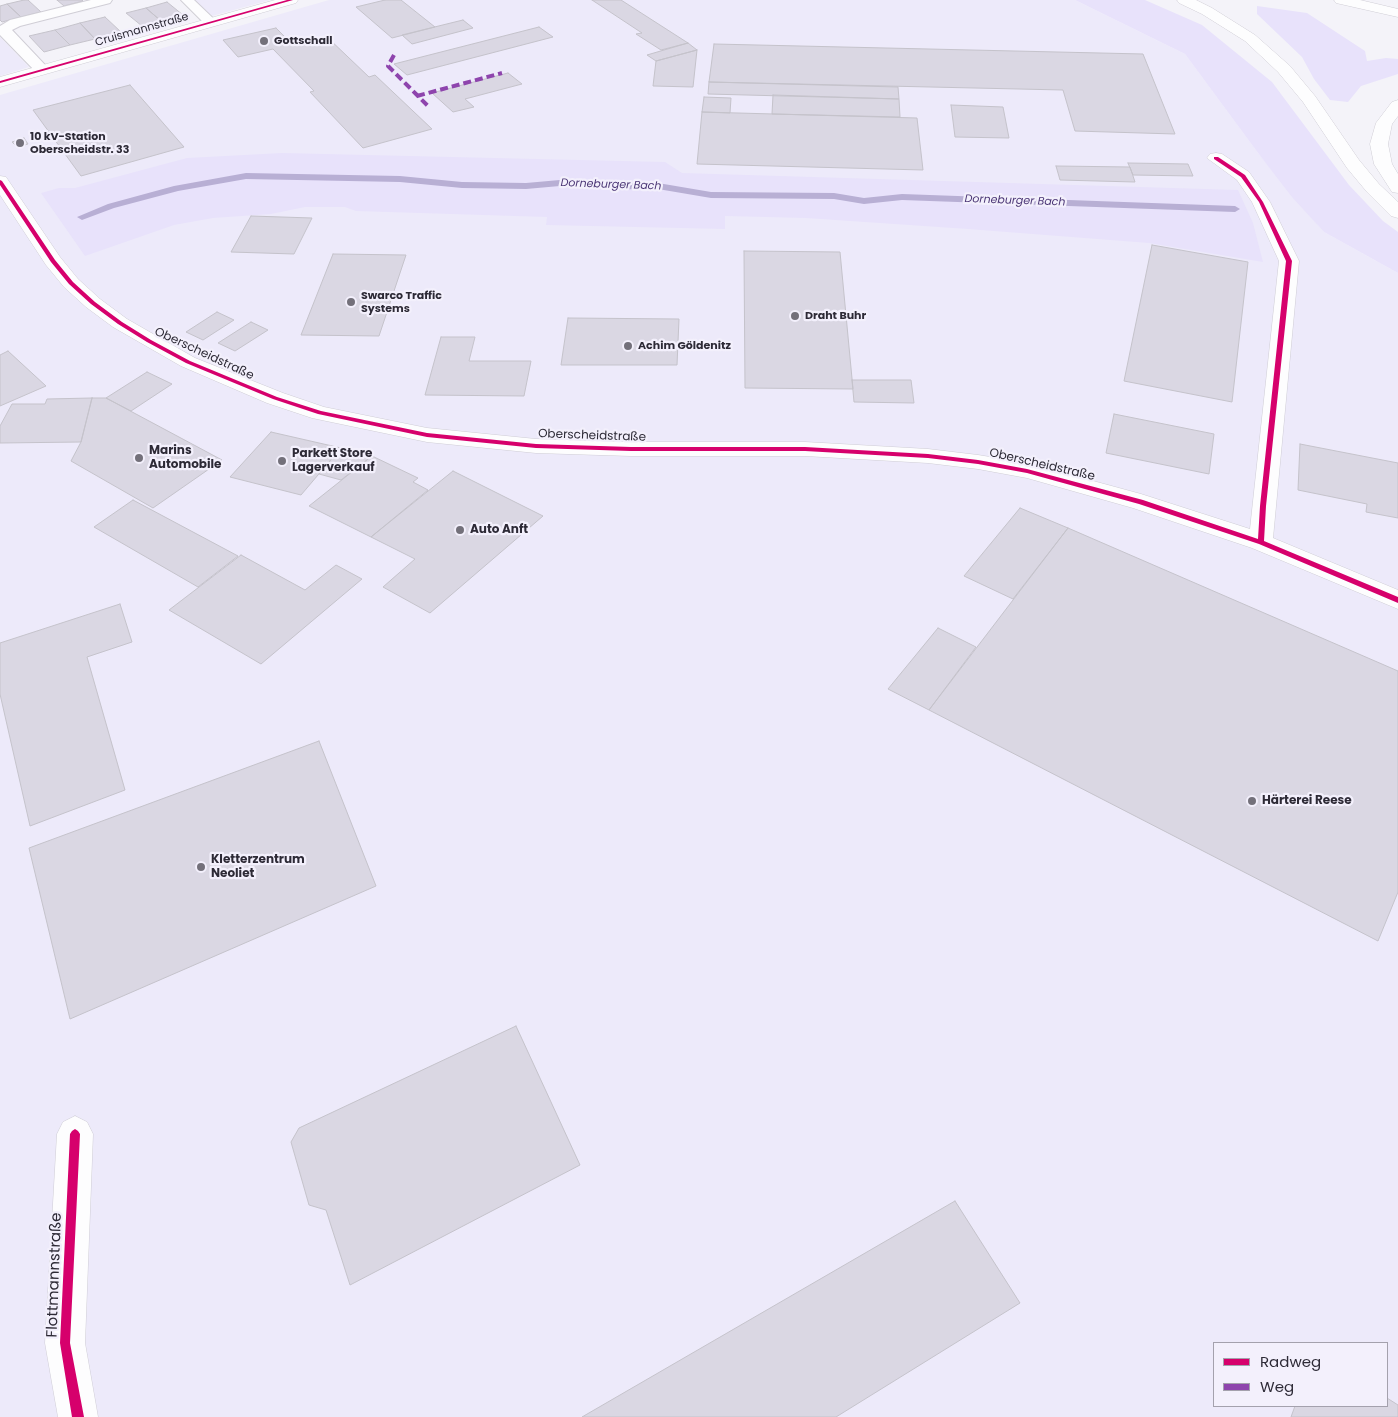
<!DOCTYPE html>
<meta charset="utf-8">
<style>
body{margin:0}
#map{position:relative;width:1398px;height:1417px;overflow:hidden;background:#f4f3f9;font-family:Poppins,sans-serif}
canvas{display:block}
.legend{position:absolute;left:1213px;top:1342px;width:175px;height:65px;box-sizing:border-box;background:#f3f0fc;border:1px solid #a4a1ad;margin:0;padding:6px 9px;list-style:none;font-size:15px;color:#2d2a36}
.legend li{display:flex;align-items:center;gap:10px;height:25px}
.legend b{width:25px;border:1px solid #a4a1ad}
</style>
<div id="map">
<canvas width="1398" height="1417"></canvas>
<ul class="legend">
<li><b style="height:6px;background:#d6006c"></b>Radweg</li>
<li><b style="height:6px;background:#8e44ad"></b>Weg</li>
</ul>
</div>
<script>
const ctx = document.querySelector('canvas').getContext('2d');
ctx.lineJoin = 'round';
function fill(path, color) {
  ctx.fillStyle = color;
  ctx.fill(path, 'evenodd');
}
function poly(rows) {
  const path = new Path2D();
  for (const r of rows) {
    path.moveTo(r[0], r[1]);
    for (let i = 2; i < r.length; i += 2) path.lineTo(r[i], r[i + 1]);
  }
  return path;
}
function strokePath(path, color, width, dash) {
  ctx.strokeStyle = color;
  ctx.lineWidth = width;
  ctx.lineCap = dash ? 'butt' : 'round';
  ctx.setLineDash(dash || []);
  ctx.stroke(path);
}
function label(font, color, halo, rows, align = 'center') {
  ctx.font = font + ' Poppins,sans-serif';
  ctx.lineWidth = 4.5;
  ctx.setLineDash([]);
  ctx.textBaseline = 'middle';
  ctx.strokeStyle = halo;
  ctx.fillStyle = color;
  for (const [text, x, y, turn = 0] of rows) {
    ctx.save();
    ctx.translate(x, y);
    ctx.rotate((+turn || 0) * Math.PI / 180);
    ctx.textAlign = isNaN(turn) ? turn : align;
    if (halo) ctx.strokeText(text, 0, 0);
    ctx.fillText(text, 0, 0);
    ctx.restore();
  }
}
fill(poly([
 [194,0,270,0,212,16],
 [329,0,1075,0,1185,54,1258,153,1324,232,1398,273,1398,1417,0,1417,0,95],
 [1214,1343,1387,1343,1387,1406,1214,1406],
 [0,37,29,67,0,76]
]), '#edeafa');
fill(poly([
 [1075,0,1145,0,1202,25,1272,82,1349,185,1383,221,1398,232,1398,273,1324,232,1292,197,1258,153,1185,54],
 [1257,6,1307,13,1365,51,1367,61,1386,58,1398,59,1398,74,1361,86,1348,102,1330,100,1314,79,1302,57,1257,14],
 [282,153,665,162,682,173,1238,190,1253,223,1263,262,1149,243,968,229,806,218,725,216,725,229,546,225,547,217,356,211,345,207,305,207,271,214,213,218,174,225,85,256,41,193,59,188,75,188,187,158]
]), '#e8e2fb');
fill(poly([
 [246,173,400,176,462,182,526,183,571,179,616,184,652,182,711,192,834,193,864,198,902,194,1235,206,1240,209,1235,212,902,200,864,204,834,199,711,198,652,188,616,190,571,185,526,189,462,188,400,182,246,179,178,191,114,208,82,220,77,217,108,204,174,186,246,173]
]), '#b8afd4');
const building = poly([
 [24,0,28,0,41,12,21,17,7,4,24,0],
 [57,0,82,0,83,1,64,6,57,0],
 [385,0,401,0,435,27,392,38,356,7,385,0],
 [592,0,621,0,688,43,661,50,636,34,642,33,592,0],
 [167,2,183,15,161,21,146,8,167,2],
 [7,4,21,17,2,22,0,20,0,6,7,4],
 [146,8,161,21,142,26,126,13,146,8],
 [105,17,121,32,95,39,80,23,105,17],
 [463,20,473,28,412,44,402,35,463,20],
 [80,23,95,39,70,45,55,30,80,23],
 [539,27,553,37,407,75,394,64,539,27],
 [276,28,292,44,326,36,369,77,375,75,432,129,363,148,310,92,314,91,273,49,238,57,223,40,276,28],
 [55,30,70,45,44,52,29,36,55,30],
 [688,43,697,50,656,61,647,55,688,43],
 [714,44,1143,54,1175,134,1075,131,1063,90,709,82,714,44],
 [697,50,693,87,653,86,656,61,697,50],
 [508,73,522,84,465,99,474,107,453,112,432,93,508,73],
 [709,82,898,87,899,99,708,94,709,82],
 [130,85,184,147,81,176,33,110,130,85],
 [773,95,899,99,900,117,772,114,773,95],
 [704,97,731,98,730,113,702,112,704,97],
 [951,105,1003,107,1009,138,955,137,951,105],
 [702,112,917,118,923,170,697,164,702,112],
 [24,138,28,144,17,147,12,142,24,138],
 [1128,163,1188,164,1193,176,1133,175,1128,163],
 [1056,166,1130,167,1135,182,1060,180,1056,166],
 [251,216,312,218,294,254,231,252,251,216],
 [1152,245,1248,262,1232,402,1124,381,1152,245],
 [744,251,840,252,853,389,745,388,744,251],
 [333,254,406,255,379,336,301,335,333,254],
 [217,312,234,320,203,340,186,332,217,312],
 [568,318,679,319,677,365,561,365,568,318],
 [251,322,268,330,235,351,218,343,251,322],
 [441,337,475,337,469,361,531,361,524,396,425,395,441,337],
 [8,351,46,386,0,406,0,355,8,351],
 [147,372,172,384,131,411,106,398,147,372],
 [852,380,911,380,914,403,854,402,852,380],
 [92,398,106,398,222,460,153,508,71,461,81,442,92,398],
 [92,398,81,442,0,443,0,426,12,404,45,404,47,399,92,398],
 [1114,414,1214,434,1209,474,1106,453,1114,414],
 [271,432,341,448,301,495,230,477,271,432],
 [1300,444,1398,463,1398,518,1366,512,1367,504,1298,490,1300,444],
 [338,451,372,456,341,480,319,474,338,451],
 [372,456,418,478,413,482,428,490,371,537,309,506,372,456],
 [453,471,543,516,430,613,383,587,415,559,371,537,453,471],
 [133,500,238,556,198,587,94,527,133,500],
 [1020,508,1068,528,1013,599,964,576,1020,508],
 [1068,528,1398,671,1398,892,1378,941,929,710,1068,528],
 [241,555,305,590,336,565,362,579,261,664,169,610,241,555],
 [120,604,132,642,87,657,125,790,30,826,0,694,0,643,120,604],
 [938,628,976,647,929,710,888,689,938,628],
 [319,741,376,886,70,1019,29,848,319,741],
 [516,1026,580,1165,350,1285,326,1210,309,1205,291,1142,299,1128,516,1026],
 [955,1201,1020,1303,836,1417,582,1417,955,1201],
 [1387,1398,1398,1405,1398,1417,1291,1417,1295,1406,1387,1406,1387,1398]
]);
fill(building, '#dad7e3');
strokePath(building, '#c5c3cb', 1);
const lane = poly([
 [91,0,112,0,110,3,20,26,12,30,47,67,49,70,47,73,37,73,0,35,0,26,10,20,91,0],
 [181,0,194,0,217,22,211,26,206,25,181,0]
]);
const street = poly([
 [1216,153,1222,154,1249,172,1270,202,1299,261,1273,538,1398,590,1398,609,1252,548,1133,508,1027,478,978,469,928,463,805,456,631,456,536,453,427,442,312,418,267,403,181,366,113,327,86,307,64,287,46,265,0,195,0,176,6,177,60,257,78,279,100,299,127,319,195,358,283,393,324,407,427,428,536,439,631,442,805,442,928,449,978,455,1027,463,1141,494,1250,529,1279,261,1252,202,1237,180,1207,158,1210,154,1216,153],
 [75,1116,87,1122,93,1134,85,1343,98,1417,58,1417,45,1343,57,1134,63,1122,75,1116]
]);
const secondary = poly([
 [275,0,298,0,296,3,0,87,0,77,275,0]
]);
const highway = poly([
 [1177,0,1196,0,1212,8,1255,35,1290,66,1315,96,1359,160,1379,184,1398,202,1398,218,1391,216,1367,192,1347,168,1303,102,1278,72,1245,41,1202,14,1179,3,1177,0],
 [1334,0,1360,0,1398,9,1398,17,1336,3,1334,0],
 [1398,100,1398,116,1392,124,1388,144,1392,164,1398,174,1398,193,1392,192,1374,164,1370,144,1376,123,1392,102,1398,100]
]);
strokePath(lane, '#d0ced6', 2);
strokePath(street, '#d0ced6', 1);
strokePath(secondary, '#d0ced6', 1);
strokePath(highway, '#d0ced6', 1);
fill(lane, '#fdfdfe');
fill(street, '#fdfdfe');
fill(secondary, '#fdfdfe');
fill(highway, '#fdfdfe');
strokePath(poly([
 [394,55,388,66,429,107],
 [417,96,502,73]
]), '#8e44ad', 4, [8, 4]);
fill(poly([
 [287,0,293,0,0,83,0,81,287,0],
 [1214,157,1218,157,1245,175,1263,202,1292,261,1266,506,1264,541,1398,597,1398,603,1259,544,1139,504,1027,473,978,464,928,458,805,451,631,451,536,448,427,437,318,414,273,399,186,363,147,342,118,324,91,304,69,284,51,262,0,185,0,180,2,181,55,260,73,282,95,302,122,322,151,340,190,361,277,397,321,411,427,433,536,444,631,447,805,447,928,454,978,460,1027,469,1143,500,1258,539,1260,506,1286,261,1259,202,1241,177,1214,159,1214,157],
 [75,1129,78,1131,80,1134,70,1343,84,1417,72,1417,60,1343,70,1134,72,1131,75,1129]
]), '#d6006c');
for (const [x, y, r, color] of [
 [264,41,5,"#73707a"],
 [20,143,5,"#73707a"],
 [351,302,5,"#73707a"],
 [795,316,5,"#73707a"],
 [628,346,5,"#73707a"],
 [139,458,5,"#73707a"],
 [282,461,5,"#73707a"],
 [460,530,5,"#73707a"],
 [1252,801,5,"#73707a"],
 [201,867,5,"#73707a"]
]) {
  const dot = new Path2D();
  dot.arc(x, y, r, 0, 2 * Math.PI);
  ctx.fillStyle = color;
  ctx.fill(dot);
  strokePath(dot, '#f3f0fc', 2);
}
label('11px', '#2d2a36', '#f3f0fc', [
 ["Cruismannstraße",142,30,-16]
]);
label('bold 11px', '#2d2a36', '#f3f0fc', [
 ["Gottschall",274,41],
 ["10 kV-Station",30,137],
 ["Oberscheidstr. 33",30,150],
 ["Swarco Traffic",361,296],
 ["Systems",361,309],
 ["Draht Buhr",805,316],
 ["Achim Göldenitz",638,346]
], 'left');
label('italic 11px', '#4c3776', '#f3f0fc', [
 ["Dorneburger Bach",611,185,2],
 ["Dorneburger Bach",1015,201,2]
]);
label('12px', '#2d2a36', '#f3f0fc', [
 ["Oberscheidstraße",204,354,25],
 ["Oberscheidstraße",592,436,2],
 ["Oberscheidstraße",1042,465,13]
]);
label('bold 12px', '#2d2a36', '#f3f0fc', [
 ["Marins",149,451],
 ["Automobile",149,465],
 ["Parkett Store",292,454],
 ["Lagerverkauf",292,468],
 ["Auto Anft",470,530],
 ["Härterei Reese",1262,801],
 ["Kletterzentrum",211,860],
 ["Neoliet",211,874]
], 'left');
label('15px', '#2d2a36', '#f3f0fc', [
 ["Flottmannstraße",55,1275,-88]
]);
</script>
